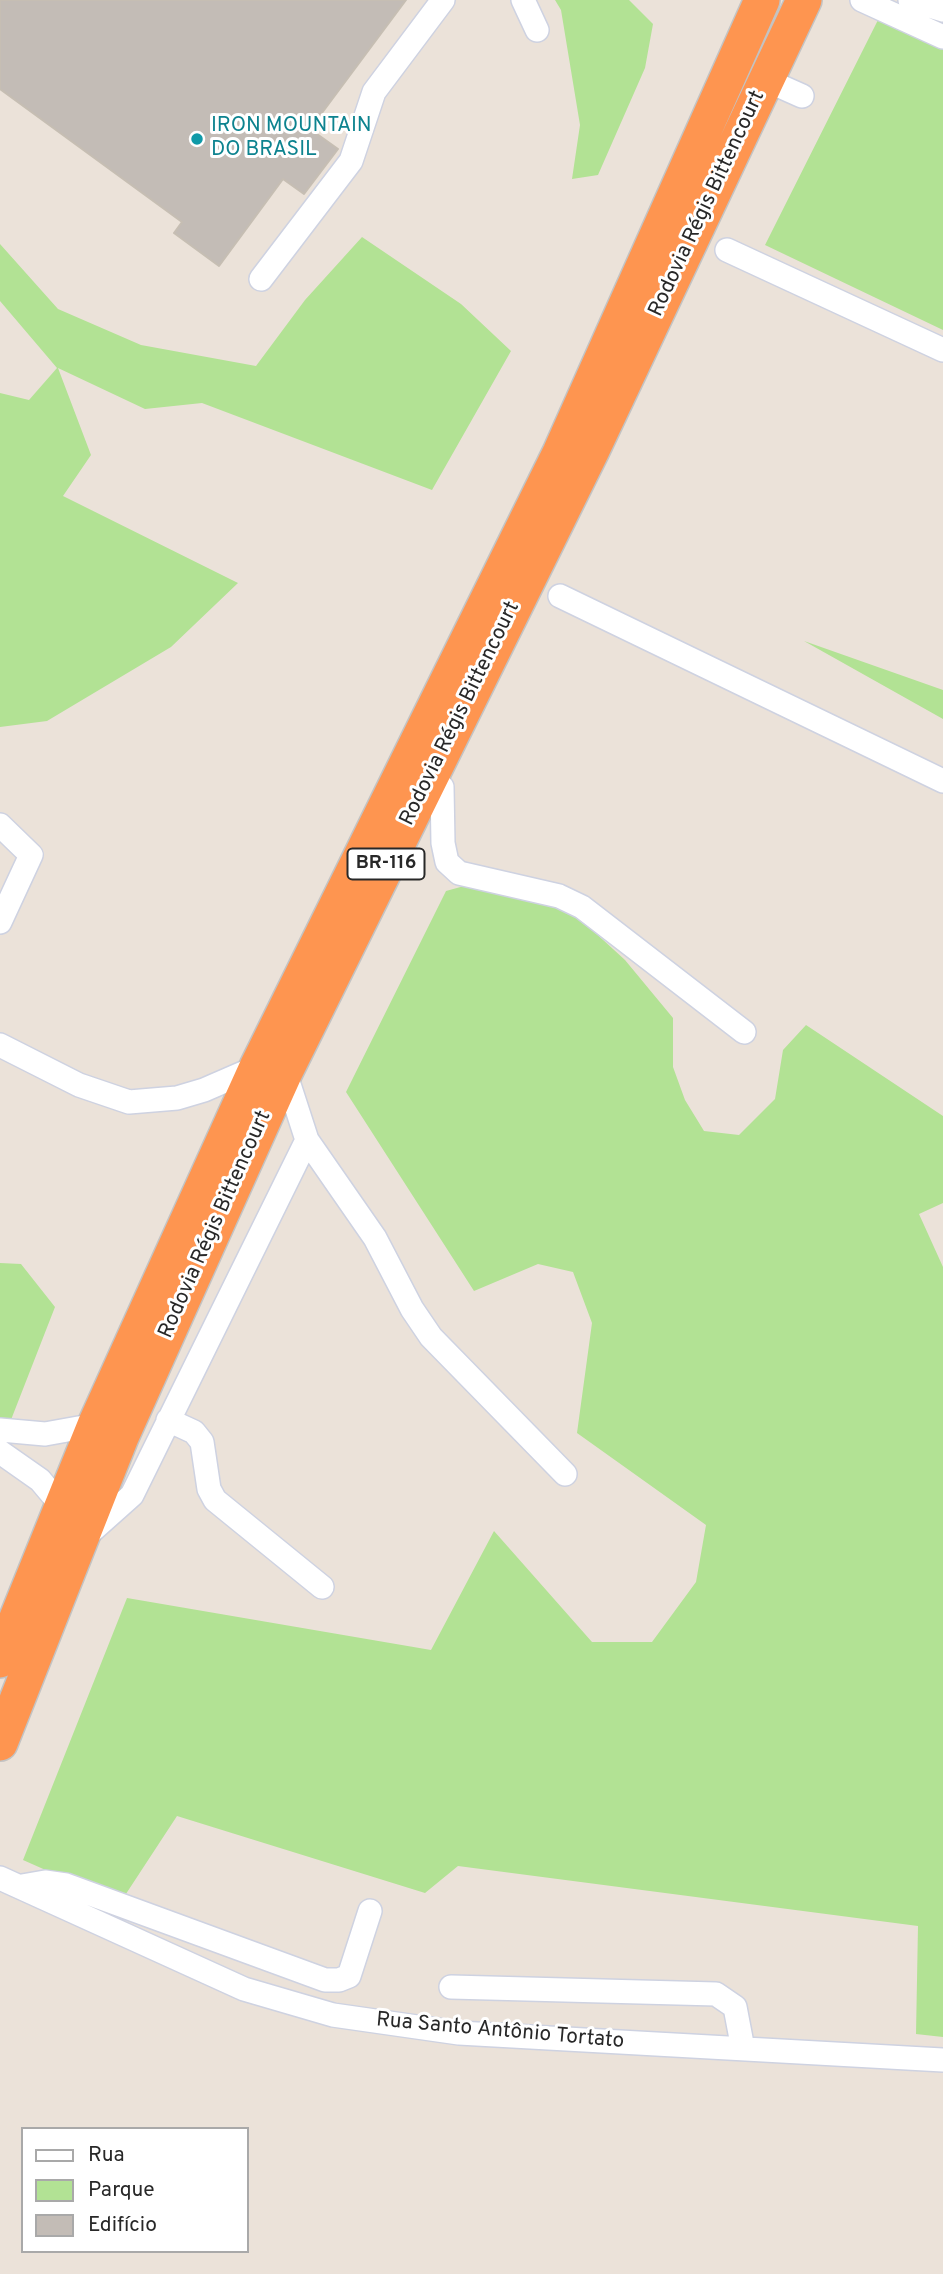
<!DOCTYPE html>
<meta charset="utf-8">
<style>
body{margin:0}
#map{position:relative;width:943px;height:2274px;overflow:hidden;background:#ebe2d9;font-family:Overpass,sans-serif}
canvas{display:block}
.legend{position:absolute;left:21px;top:2127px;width:228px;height:126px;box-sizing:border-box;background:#fff;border:2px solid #a9a9a9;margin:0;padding:9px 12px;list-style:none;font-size:21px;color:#282828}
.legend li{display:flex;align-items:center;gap:14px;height:35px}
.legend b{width:35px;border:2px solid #a9a9a9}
</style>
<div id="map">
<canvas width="943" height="2274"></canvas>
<ul class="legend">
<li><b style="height:9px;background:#fff"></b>Rua</li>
<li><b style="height:19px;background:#b2e294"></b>Parque</li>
<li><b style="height:19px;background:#c3bcb6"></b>Edifício</li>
</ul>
</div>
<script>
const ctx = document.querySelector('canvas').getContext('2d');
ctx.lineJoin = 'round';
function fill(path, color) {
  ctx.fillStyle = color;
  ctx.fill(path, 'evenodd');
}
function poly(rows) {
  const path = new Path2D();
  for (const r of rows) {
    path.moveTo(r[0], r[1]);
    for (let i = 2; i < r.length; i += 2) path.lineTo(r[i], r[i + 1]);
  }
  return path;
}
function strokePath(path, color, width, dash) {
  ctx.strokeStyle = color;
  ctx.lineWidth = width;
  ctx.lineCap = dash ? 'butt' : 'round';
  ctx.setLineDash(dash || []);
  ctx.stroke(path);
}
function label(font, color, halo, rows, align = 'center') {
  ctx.font = font + ' Overpass,sans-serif';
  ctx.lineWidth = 6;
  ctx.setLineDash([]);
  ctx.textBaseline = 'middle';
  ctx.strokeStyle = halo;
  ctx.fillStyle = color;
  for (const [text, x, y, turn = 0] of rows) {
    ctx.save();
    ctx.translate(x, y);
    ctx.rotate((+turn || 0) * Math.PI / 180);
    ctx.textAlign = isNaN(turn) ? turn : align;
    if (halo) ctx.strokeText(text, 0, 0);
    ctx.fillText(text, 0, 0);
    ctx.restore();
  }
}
fill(poly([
 [555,0,629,0,653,24,645,68,598,175,572,179,580,125,561,10],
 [881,14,943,45,943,330,765,245],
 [362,237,461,304,511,351,432,490,202,403,145,409,58,368,91,455,63,496,238,583,171,647,47,721,0,727,0,393,29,400,57,368,0,301,0,244,58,309,141,345,256,366,305,300],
 [804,641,943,690,943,719],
 [504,875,577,916,625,960,673,1018,673,1067,685,1100,704,1131,739,1135,775,1099,783,1050,806,1025,943,1116,943,1203,919,1214,943,1267,943,2037,916,2034,918,1926,458,1866,425,1893,177,1816,120,1903,23,1860,127,1598,431,1650,494,1531,592,1642,652,1642,696,1582,706,1525,577,1433,592,1323,573,1272,538,1264,474,1291,346,1092,446,891],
 [0,1263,21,1264,55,1307,0,1448]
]), '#b2e294');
const building = poly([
 [0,0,406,0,310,129,338,149,304,194,283,179,219,266,174,233,182,222,0,89,0,0]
]);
fill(building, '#c3bcb6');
strokePath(building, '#c6beb3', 2);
const minor = poly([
 [523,0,537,30],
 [862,0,943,37],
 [910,0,943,10],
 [766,80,802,96],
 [727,250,943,350],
 [261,279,351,161,374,92,443,0],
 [560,596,943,781],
 [442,787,443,843,447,862,459,873,559,896,582,907,744,1032],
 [0,825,31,855,0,922],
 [0,1045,79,1085,129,1102,177,1098,204,1090,257,1067],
 [307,1140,375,1238,412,1309,431,1337,565,1474],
 [168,1420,194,1432,202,1442,209,1489,215,1500,322,1587],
 [0,1430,45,1434,95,1425],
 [0,1452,40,1480,61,1505],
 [86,1536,132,1495,307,1140,285,1072],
 [0,1878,244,1989,333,2015,459,2033,943,2060],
 [22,1886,45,1882,66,1885,325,1980,339,1980,349,1976,370,1911],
 [451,1987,716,1994,735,2007,743,2049]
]);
const highway = poly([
 [0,1660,95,1425,257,1067,560,453,762,0],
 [0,1743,121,1437,285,1072,592,450,804,0]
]);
strokePath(minor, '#ced2e1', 26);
strokePath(highway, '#c3c3c3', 38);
strokePath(minor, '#fff', 23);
strokePath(highway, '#fe9550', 35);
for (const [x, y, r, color] of [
 [197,139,7,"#0f9aa8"]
]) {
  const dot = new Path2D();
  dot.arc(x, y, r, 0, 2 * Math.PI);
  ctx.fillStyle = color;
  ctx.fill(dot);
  strokePath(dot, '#fff', 2.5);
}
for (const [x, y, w] of [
 [386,864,77]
]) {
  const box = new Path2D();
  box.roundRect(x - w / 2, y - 15.5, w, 31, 5);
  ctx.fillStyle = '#fff';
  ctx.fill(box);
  strokePath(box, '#282828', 2);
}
label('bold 19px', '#282828', null, [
 ["BR-116",386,864]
]);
label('21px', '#0d838f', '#fff', [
 ["IRON MOUNTAIN",211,127],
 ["DO BRASIL",211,151]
], 'left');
label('21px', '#282828', '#fff', [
 ["Rodovia Régis Bittencourt",708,204,-65],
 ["Rodovia Régis Bittencourt",461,714,-64],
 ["Rodovia Régis Bittencourt",216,1225,-66],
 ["Rua Santo Antônio Tortato",500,2032,5]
]);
</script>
